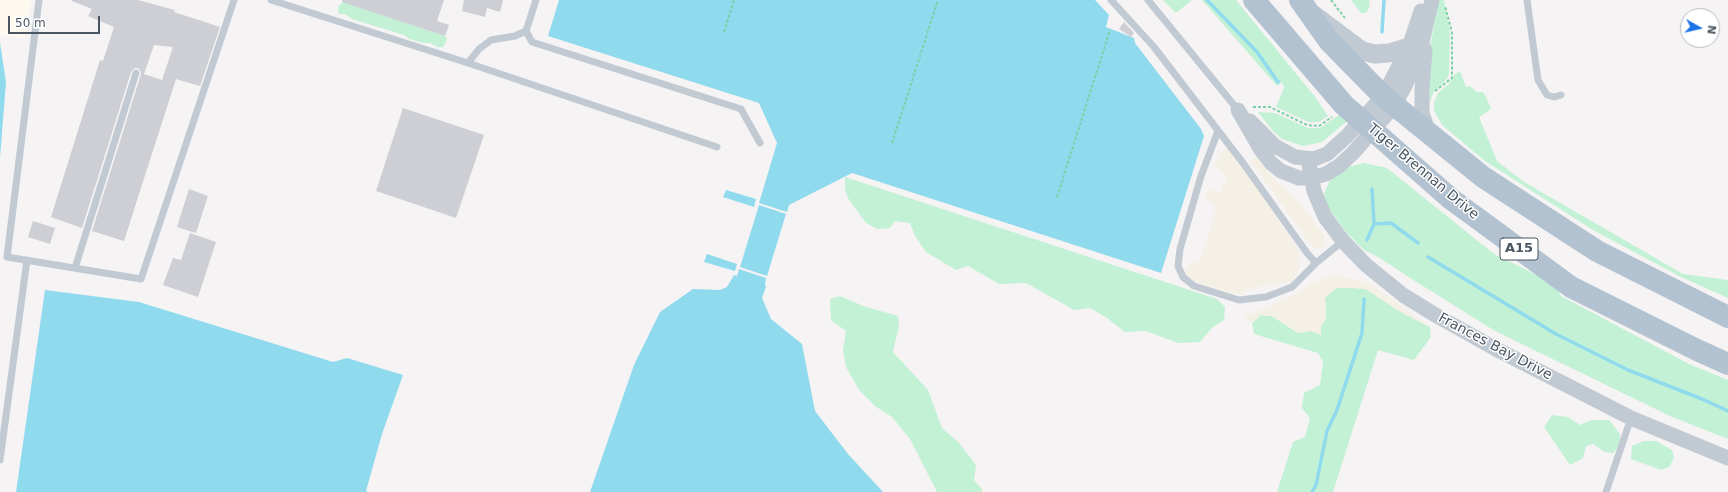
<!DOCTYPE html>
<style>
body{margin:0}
#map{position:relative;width:1728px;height:492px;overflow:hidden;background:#f5f3f3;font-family:"DejaVu Sans",sans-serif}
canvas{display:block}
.north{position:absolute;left:1680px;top:8px;width:40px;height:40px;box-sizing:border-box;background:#fff;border:1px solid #b7bbc0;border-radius:50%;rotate:98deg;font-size:11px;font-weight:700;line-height:16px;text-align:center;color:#4a5661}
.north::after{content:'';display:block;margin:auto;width:14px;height:18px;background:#1a73e8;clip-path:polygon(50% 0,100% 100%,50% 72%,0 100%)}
.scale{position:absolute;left:8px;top:16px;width:92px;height:18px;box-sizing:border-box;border:2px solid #4a5661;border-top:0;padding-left:5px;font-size:12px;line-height:14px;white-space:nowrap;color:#4a5661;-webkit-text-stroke:3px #fff;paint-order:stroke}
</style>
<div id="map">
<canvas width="1728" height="492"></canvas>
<div class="north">N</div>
<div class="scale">50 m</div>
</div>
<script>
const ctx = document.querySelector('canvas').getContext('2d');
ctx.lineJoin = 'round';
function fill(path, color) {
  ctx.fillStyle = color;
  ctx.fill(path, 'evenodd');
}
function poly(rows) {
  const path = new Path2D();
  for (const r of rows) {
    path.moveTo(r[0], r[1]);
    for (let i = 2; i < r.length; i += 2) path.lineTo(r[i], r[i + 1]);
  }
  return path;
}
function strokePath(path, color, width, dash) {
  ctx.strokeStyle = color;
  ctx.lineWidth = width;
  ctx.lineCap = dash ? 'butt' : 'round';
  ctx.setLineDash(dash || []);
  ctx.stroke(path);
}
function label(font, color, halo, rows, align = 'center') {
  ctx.font = font + ' "DejaVu Sans",sans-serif';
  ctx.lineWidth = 3;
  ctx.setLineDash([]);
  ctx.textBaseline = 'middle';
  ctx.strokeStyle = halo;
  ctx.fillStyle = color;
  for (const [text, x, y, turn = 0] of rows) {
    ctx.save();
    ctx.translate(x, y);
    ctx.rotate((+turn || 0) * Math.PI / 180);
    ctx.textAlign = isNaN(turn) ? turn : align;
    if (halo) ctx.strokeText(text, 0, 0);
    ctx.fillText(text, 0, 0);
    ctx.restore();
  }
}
fill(poly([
 [0,0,31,0,25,38,0,35]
]), '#fdf9ef');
fill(poly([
 [1163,0,1192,0,1176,13],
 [1202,0,1236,0,1316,98,1328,116,1319,122,1308,122,1276,107,1284,88,1282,82,1277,86],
 [1351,0,1368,0,1370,1,1369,7,1366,13,1361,13],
 [1439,0,1444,0,1450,33,1449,74,1447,79,1434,91,1429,104,1430,47],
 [343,2,445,36,447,39,443,47,438,47,430,43,424,43,409,39,404,35,352,19,345,14,339,14,338,11,339,5],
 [1460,71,1466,87,1470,86,1477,92,1483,92,1487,99,1491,109,1479,117,1497,161,1524,182,1683,274,1728,280,1728,298,1681,277,1593,230,1485,161,1442,125,1434,110,1434,103,1438,93,1449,84,1454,75],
 [1258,112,1275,113,1308,128,1320,128,1342,113,1345,117,1346,122,1322,142,1303,146,1282,139,1273,131],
 [1364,163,1387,168,1494,254,1555,284,1561,296,1689,364,1728,380,1728,439,1670,416,1495,331,1407,276,1380,258,1364,250,1347,233,1328,208,1324,194,1330,180,1345,168],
 [845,177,1217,299,1225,307,1224,320,1212,328,1200,342,1178,343,1146,331,1125,332,1107,318,1090,308,1074,310,1026,283,999,284,968,266,956,270,926,252,915,236,910,223,895,221,890,228,877,229,866,223,848,198,845,189],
 [1336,288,1353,288,1366,289,1399,311,1430,327,1431,337,1414,360,1378,350,1333,492,1277,492,1293,442,1305,437,1310,418,1302,408,1304,393,1320,385,1323,362,1318,353,1254,334,1252,323,1261,315,1272,316,1298,333,1311,331,1321,326,1326,319,1325,298],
 [840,296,863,306,898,316,899,325,893,352,928,390,942,428,959,443,976,465,974,480,982,489,982,492,937,492,910,439,892,417,875,406,859,390,846,367,843,350,846,331,831,320,830,299],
 [1552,415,1568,417,1580,425,1592,420,1609,420,1620,434,1620,446,1613,453,1604,452,1593,444,1586,446,1583,458,1570,465,1544,427],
 [1644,441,1656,441,1672,450,1674,458,1669,467,1661,470,1631,459,1632,446]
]), '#c3f1d5');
fill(poly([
 [1225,149,1229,149,1232,151,1298,249,1300,266,1293,281,1246,289,1243,295,1226,292,1186,278,1185,272,1189,264,1200,260,1217,206,1205,199,1208,189,1220,194,1227,177,1215,163,1219,154],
 [1256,157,1274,179,1295,198,1324,235,1326,243,1323,248,1318,249,1311,245,1251,161],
 [1334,275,1363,281,1375,287,1430,327,1399,311,1366,289,1353,288,1336,288,1325,298,1326,319,1321,326,1321,335,1311,331,1298,333,1272,316,1261,315,1252,323,1244,317,1300,292,1315,282]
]), '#f5f0e5');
fill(poly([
 [559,0,1095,0,1109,15,1106,27,1134,38,1135,43,1201,129,1204,136,1161,273,852,173,789,205,787,212,759,203,777,143,759,103,548,36],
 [0,43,6,82,0,158],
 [726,190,756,199,754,207,723,197],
 [759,205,786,214,767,276,740,267],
 [707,254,737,264,735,271,704,262],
 [739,269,766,278,765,284,766,287,762,298,771,319,802,344,815,411,848,454,883,492,590,492,634,365,660,312,693,289,720,290,727,287,734,275,737,276],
 [45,290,139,302,333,362,347,358,403,375,382,434,366,491,368,492,16,492]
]), '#90daee');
strokePath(poly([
 [1207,0,1257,52,1278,82],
 [1382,32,1384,0],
 [1374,224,1391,223,1418,243],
 [1367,240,1374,224,1372,189],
 [1428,257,1556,334,1628,370,1702,399,1728,411],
 [1312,492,1316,485,1327,431,1337,410,1362,333,1364,299]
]), '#90daee', 3.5);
fill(poly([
 [72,0,138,0,175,10,174,12,220,27,200,86,176,79,124,241,92,231,141,74,141,72,138,68,135,68,131,72,82,228,51,217,100,60,103,61,114,27,88,16,92,9,72,1],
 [154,45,173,47,162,80,144,74],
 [342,0,444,0,437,21,449,25,445,36,342,2],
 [464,0,503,0,500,12,487,8,485,17,462,11],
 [1124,22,1134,33,1131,37,1119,29],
 [403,108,484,135,456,218,376,191],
 [189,189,208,196,196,233,177,227],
 [33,221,55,228,50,244,28,237],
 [190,233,216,242,198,297,163,285,173,258,181,260]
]), '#cdcfd5');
strokePath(poly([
 [1331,0,1345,18],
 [724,32,734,0],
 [1435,91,1452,78,1452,33,1445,6],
 [1253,107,1270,107,1307,125,1319,126,1332,117],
 [892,143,938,0],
 [1057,197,1110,30]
]), '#7ad0a6', 2, [3, 2]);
strokePath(poly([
 [39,0,7,257,141,279,234,0],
 [271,0,468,63,717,147],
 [1111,0,1154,47,1243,163,1307,253,1316,263,1343,241],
 [1148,0,1238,110],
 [1527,0,1538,80,1547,95,1554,97,1561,95],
 [526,31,532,42,741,109,760,143],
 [468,63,479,49,491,40,515,36,526,31,536,0],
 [1218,131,1201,176,1180,249,1178,266,1183,277,1194,286,1239,300,1266,297,1292,287,1316,263],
 [75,268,136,73],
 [0,460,27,260],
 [1606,492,1631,418]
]), '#c1cad2', 7);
strokePath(poly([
 [1425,50,1422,90,1422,113,1429,133],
 [1238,110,1261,150,1271,163,1281,171,1299,178,1311,178,1326,174,1339,166,1353,153,1394,106,1405,86,1419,55,1432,0],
 [1250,121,1275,146,1295,157,1314,159,1327,154,1347,136,1383,96,1409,47,1421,11],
 [1308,159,1314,191,1325,217,1343,241,1366,265,1403,295,1437,316,1494,348,1631,418,1728,458]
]), '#c1cad2', 15);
strokePath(poly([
 [1314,15,1362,51,1375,54,1389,53,1409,47]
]), '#c1cad2', 19);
strokePath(poly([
 [1254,0,1344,105,1451,199,1571,287,1695,349,1728,364],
 [1300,0,1329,41,1383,96,1483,177,1597,251,1728,317]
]), '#b3c2d1', 22);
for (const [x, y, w] of [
 [1519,249,38]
]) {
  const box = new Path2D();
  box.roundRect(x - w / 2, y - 11, w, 22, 3);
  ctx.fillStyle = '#fff';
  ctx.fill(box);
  strokePath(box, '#4a5661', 1);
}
label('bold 13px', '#4a5661', null, [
 ["A15",1519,249]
]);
label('14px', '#4a5661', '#fff', [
 ["Tiger Brennan Drive",1423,172,40],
 ["Frances Bay Drive",1495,347,28]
]);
</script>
